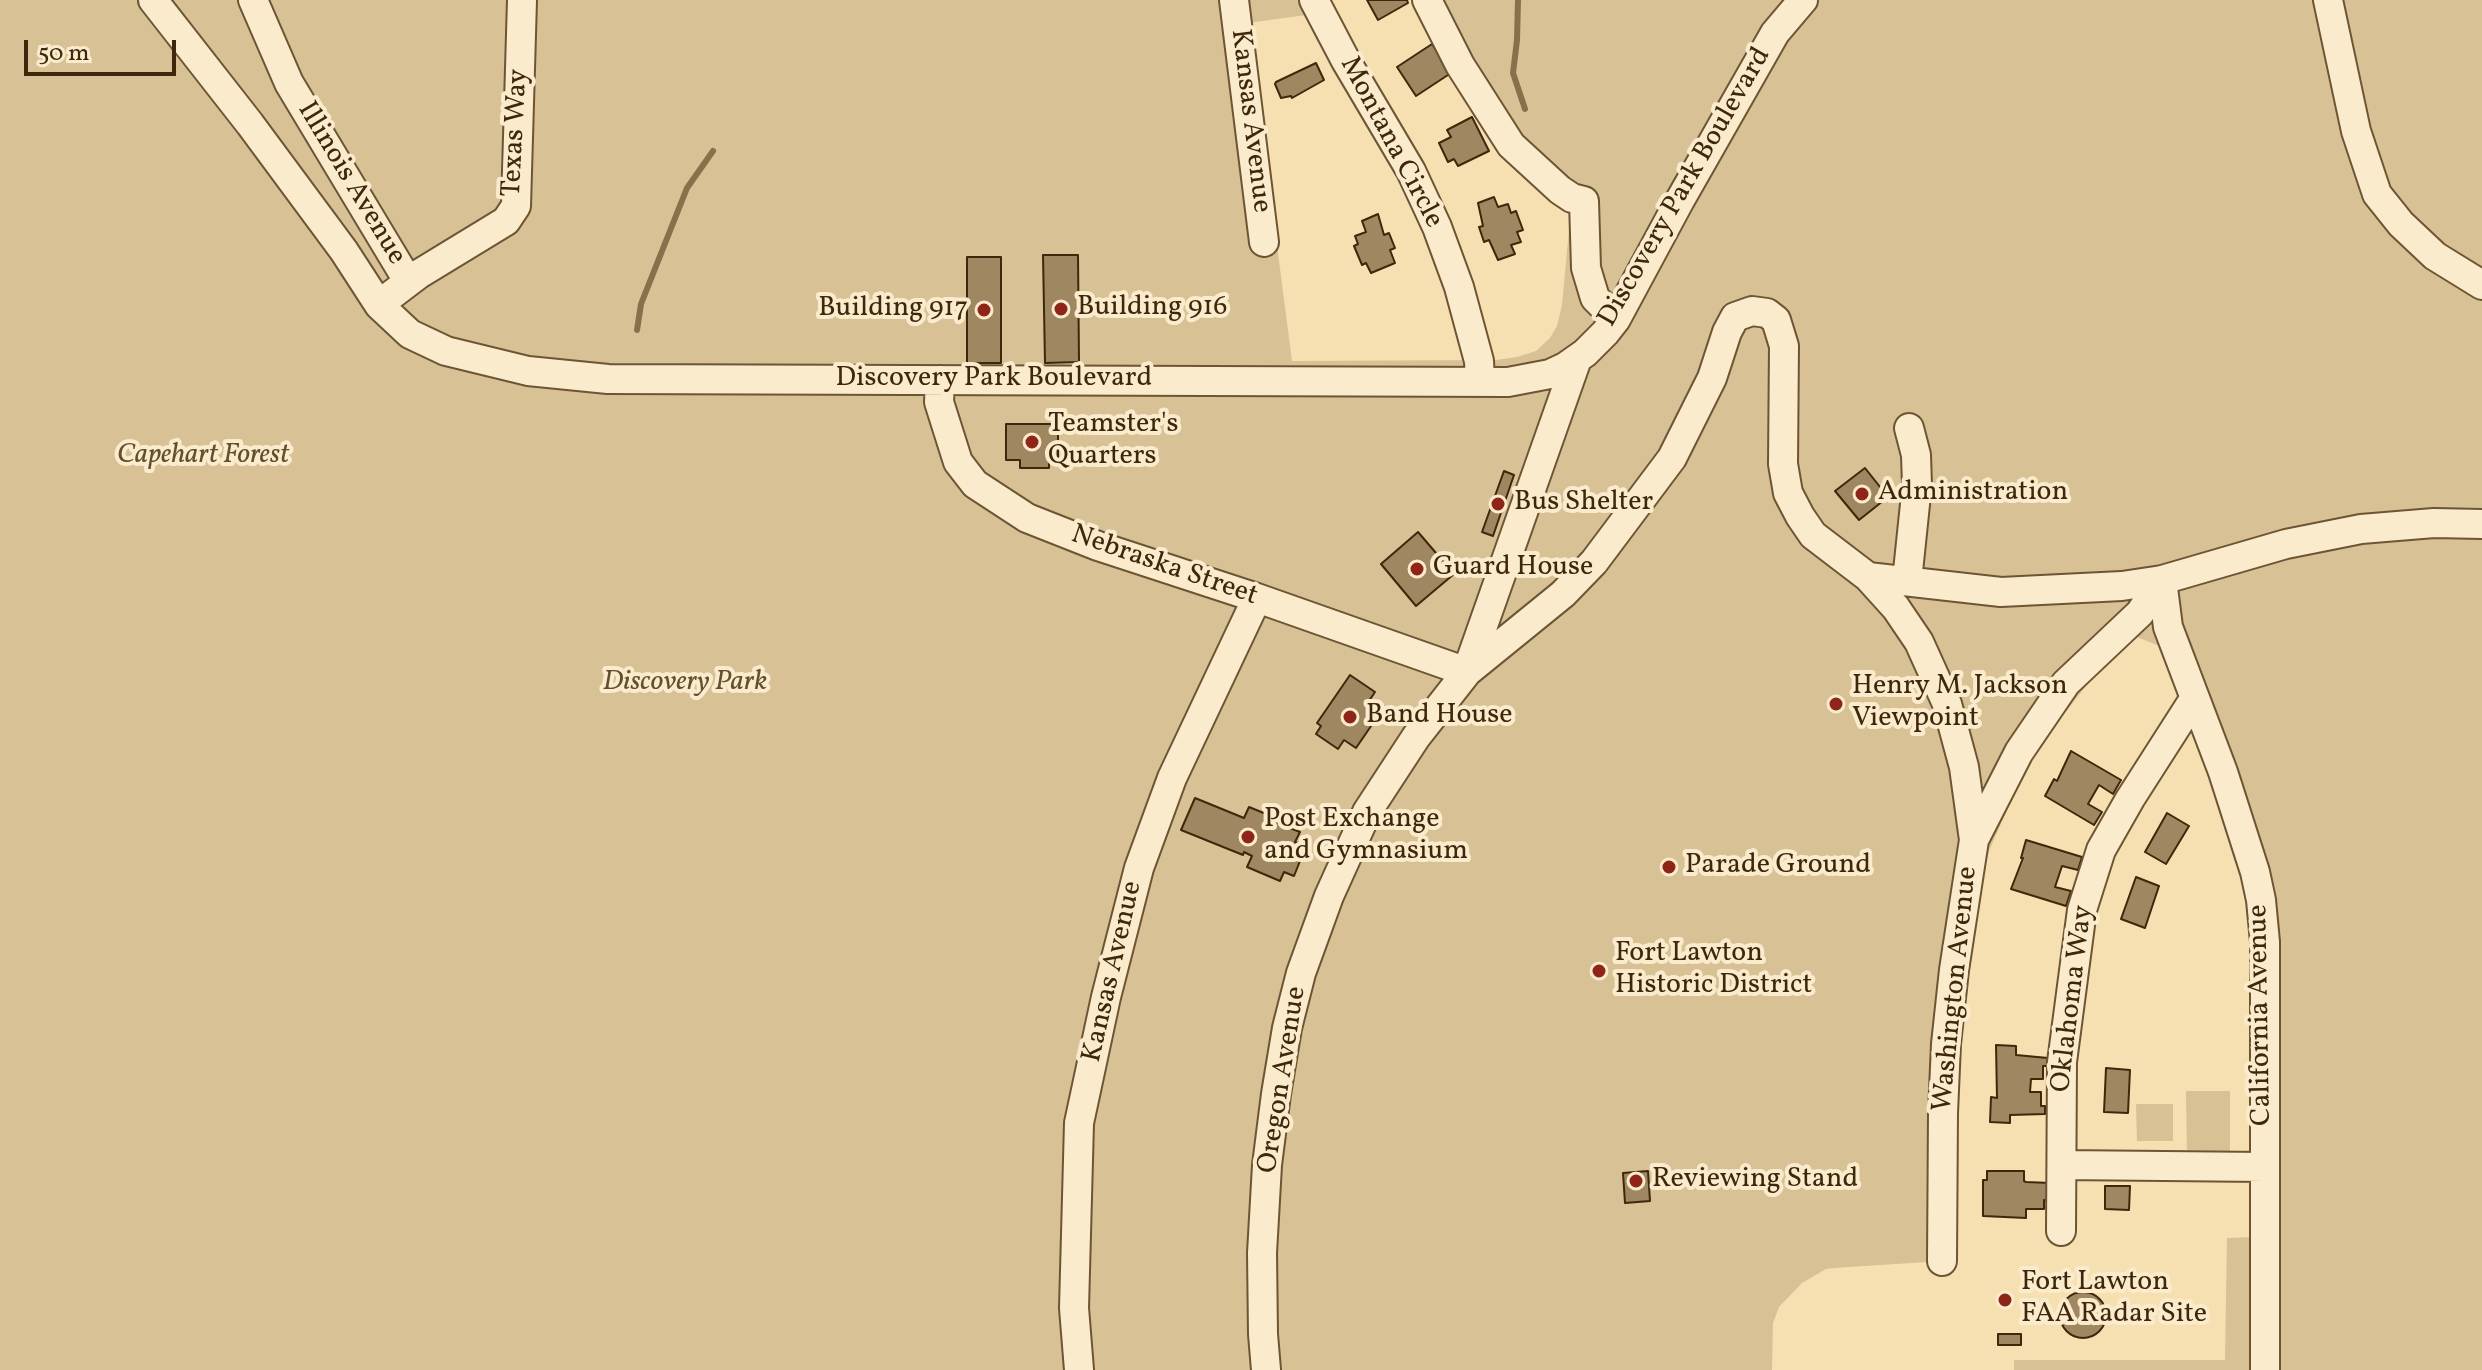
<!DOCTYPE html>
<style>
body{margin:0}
#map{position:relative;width:2482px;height:1370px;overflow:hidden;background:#f6e0b1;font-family:Vollkorn,serif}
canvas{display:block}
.scale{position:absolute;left:24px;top:40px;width:152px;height:36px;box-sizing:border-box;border:4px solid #3f270b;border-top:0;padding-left:10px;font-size:24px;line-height:28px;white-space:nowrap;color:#3f270b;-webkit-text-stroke:6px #f9ebcc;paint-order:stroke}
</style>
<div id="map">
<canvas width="2482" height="1370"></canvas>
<div class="scale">50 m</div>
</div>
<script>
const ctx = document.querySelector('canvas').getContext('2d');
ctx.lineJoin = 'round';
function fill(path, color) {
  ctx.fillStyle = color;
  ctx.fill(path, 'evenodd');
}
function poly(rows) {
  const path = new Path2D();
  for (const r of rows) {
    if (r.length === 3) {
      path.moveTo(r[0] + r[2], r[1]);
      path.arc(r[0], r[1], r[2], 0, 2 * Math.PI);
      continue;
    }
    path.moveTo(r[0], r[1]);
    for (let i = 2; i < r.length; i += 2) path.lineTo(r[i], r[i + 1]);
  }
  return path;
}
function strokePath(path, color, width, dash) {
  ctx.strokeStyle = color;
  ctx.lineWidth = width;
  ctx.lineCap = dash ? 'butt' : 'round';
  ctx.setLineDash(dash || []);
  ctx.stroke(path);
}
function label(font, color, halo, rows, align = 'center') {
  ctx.font = font + ' Vollkorn,serif';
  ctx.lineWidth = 8;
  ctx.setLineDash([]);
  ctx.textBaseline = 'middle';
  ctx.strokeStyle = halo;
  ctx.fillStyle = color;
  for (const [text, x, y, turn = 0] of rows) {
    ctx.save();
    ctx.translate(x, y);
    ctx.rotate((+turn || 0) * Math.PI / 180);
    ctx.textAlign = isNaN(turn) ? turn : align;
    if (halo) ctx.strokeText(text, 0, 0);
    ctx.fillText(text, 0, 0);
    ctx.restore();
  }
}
fill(poly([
 [0,0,1301,0,1306,15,1248,23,1292,361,1496,360,1517,357,1536,351,1550,338,1557,326,1562,305,1573,186,1518,135,1453,28,1444,0,2482,0,2482,1370,2014,1370,2014,1360,2225,1360,2227,1238,2256,1237,2257,929,2242,857,2162,647,2137,637,2098,671,2044,739,2023,773,1989,851,1976,904,1965,979,1942,1261,1834,1268,1826,1269,1802,1283,1779,1307,1773,1323,1772,1370,0,1370],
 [2186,1091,2230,1091,2230,1156,2187,1156],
 [2136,1104,2173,1104,2173,1141,2137,1141]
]), '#d7c195');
strokePath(poly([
 [1518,0,1517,40,1513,73,1525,109],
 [637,330,641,304,687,188,713,151]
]), '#88704d', 6);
const building = poly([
 [1367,0,1407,0,1408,3,1378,20,1367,0],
 [1432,44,1451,73,1416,96,1397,67,1432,44],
 [1316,63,1324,80,1292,98,1291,96,1281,98,1275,84,1276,82,1316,63],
 [1472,117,1489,151,1458,166,1454,159,1448,162,1439,143,1451,137,1447,130,1472,117],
 [1494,197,1498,207,1508,204,1511,213,1516,211,1523,230,1517,232,1521,242,1511,245,1515,254,1498,260,1489,240,1484,242,1479,227,1483,226,1478,203,1494,197],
 [1378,214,1384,235,1389,233,1395,248,1390,250,1395,263,1371,273,1366,263,1362,265,1354,246,1358,244,1355,236,1366,232,1362,221,1378,214],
 [1043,255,1078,255,1079,362,1045,363,1043,255],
 [967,257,1001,257,1001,363,967,363,967,257],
 [1006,424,1058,424,1058,460,1049,460,1049,468,1020,468,1020,460,1006,460,1006,424],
 [1865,468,1888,497,1859,520,1835,491,1865,468],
 [1504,471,1514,475,1493,536,1482,532,1504,471],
 [1418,532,1454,574,1416,606,1381,564,1418,532],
 [1350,675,1375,692,1369,701,1382,710,1356,748,1344,740,1338,749,1316,734,1321,726,1317,723,1350,675],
 [2071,751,2121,780,2113,794,2099,785,2088,804,2102,812,2094,825,2045,796,2054,779,2057,781,2071,751],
 [1195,798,1244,818,1249,807,1271,816,1270,820,1300,832,1295,842,1306,846,1294,876,1284,872,1280,881,1247,867,1252,856,1244,852,1243,855,1181,830,1195,798],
 [2167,813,2189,826,2166,864,2145,852,2167,813],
 [2026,840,2082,857,2078,870,2062,866,2055,887,2071,891,2066,906,2011,889,2023,858,2021,858,2026,840],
 [2136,877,2159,886,2145,928,2121,919,2136,877],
 [1996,1045,2016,1046,2016,1055,2048,1058,2048,1066,2043,1066,2043,1079,2031,1079,2030,1092,2041,1092,2041,1106,2045,1106,2045,1114,2010,1115,2010,1123,1990,1122,1991,1097,1997,1098,1996,1045],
 [2106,1068,2130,1070,2128,1113,2104,1112,2106,1068],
 [1648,1171,1650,1201,1625,1203,1623,1173,1648,1171],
 [1987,1171,2024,1171,2024,1181,2026,1182,2051,1183,2050,1201,2044,1200,2044,1209,2026,1209,2026,1218,1983,1216,1983,1180,1987,1180,1987,1171],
 [2105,1186,2130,1186,2129,1210,2105,1209,2105,1186],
 [2083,1315,23],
 [1998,1334,2021,1334,2021,1345,1998,1345,1998,1334]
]);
fill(building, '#9e8761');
strokePath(building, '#3f270b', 2);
const minor = poly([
 [153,0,250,124,344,251,379,305,410,334,446,351,528,371,608,379,1508,382,1550,374,1565,367,1585,353,1605,333,1616,319,1680,200,1775,33,1803,0],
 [253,0,289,83,408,281],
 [1234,0,1264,242],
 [1314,0,1346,61,1411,171,1437,227,1459,287,1479,361,1480,382],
 [1427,0,1460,65,1511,145,1560,190,1572,198,1584,201,1586,268,1595,298,1616,319],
 [2328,0,2356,131,2377,194,2401,224,2435,256,2482,285],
 [390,296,419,274,506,221,516,206,522,0],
 [940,380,939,402,958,462,975,484,1027,518,1098,546,1257,598,1467,672],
 [1868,577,1896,608,1919,642,1947,704,1964,767,1974,840],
 [2162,580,2168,627,2223,772,2255,872,2261,900,2265,942,2265,1370],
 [1907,581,1917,485,1916,455,1909,428],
 [1467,671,1577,359],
 [2062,1165,2265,1167],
 [2061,1231,2062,1062,2082,910,2101,850,2130,799,2194,699],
 [1942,1261,1943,1113,1946,1044,1954,970,1974,840,2019,752,2066,683,2140,613,2162,580],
 [1079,1370,1074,1308,1079,1123,1106,997,1139,868,1172,778,1257,598],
 [1266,1370,1263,1334,1262,1253,1267,1165,1276,1094,1287,1028,1301,973,1329,896,1367,812,1416,737,1467,672,1563,594,1594,562,1672,458,1712,378,1727,332,1735,317,1752,311,1767,313,1776,320,1784,346,1783,464,1788,493,1800,516,1813,535,1868,577,2001,592,2122,586,2162,580,2286,544,2361,529,2434,523,2482,524]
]);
strokePath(minor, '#6d5534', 32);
strokePath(minor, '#f9ebcc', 28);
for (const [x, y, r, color] of [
 [1061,309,8,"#8f2418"],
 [984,310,8,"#8f2418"],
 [1032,442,8,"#8f2418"],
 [1862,494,8,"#8f2418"],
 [1498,504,8,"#8f2418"],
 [1417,569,8,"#8f2418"],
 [1836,704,8,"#8f2418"],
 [1350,717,8,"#8f2418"],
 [1248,837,8,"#8f2418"],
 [1669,867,8,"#8f2418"],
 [1599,971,8,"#8f2418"],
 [1636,1181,8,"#8f2418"],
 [2005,1300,8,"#8f2418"]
]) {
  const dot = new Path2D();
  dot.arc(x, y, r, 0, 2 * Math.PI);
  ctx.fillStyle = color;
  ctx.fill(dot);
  strokePath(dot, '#f9ebcc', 3);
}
label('28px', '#3f270b', '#f9ebcc', [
 ["Kansas Avenue",1249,121,83],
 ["Texas Way",517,133,-87],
 ["Montana Circle",1390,143,62],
 ["Illinois Avenue",350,184,59],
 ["Discovery Park Boulevard",1686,188,-60],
 ["Discovery Park Boulevard",994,380],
 ["Nebraska Street",1164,567,19],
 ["Kansas Avenue",1114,972,-77],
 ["Washington Avenue",1957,989,-84],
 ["Oklahoma Way",2074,999,-83],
 ["California Avenue",2262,1015,-91],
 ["Oregon Avenue",1284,1080,-81]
]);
label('28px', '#3f270b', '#f9ebcc', [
 ["Building 916",1077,309],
 ["Building 917",968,310,"right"],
 ["Teamster's",1048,426],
 ["Quarters",1048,458],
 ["Administration",1878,494],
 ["Bus Shelter",1514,504],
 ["Guard House",1433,569],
 ["Henry M. Jackson",1852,688],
 ["Viewpoint",1852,720],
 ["Band House",1366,717],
 ["Post Exchange",1264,821],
 ["and Gymnasium",1264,853],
 ["Parade Ground",1685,867],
 ["Fort Lawton",1615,955],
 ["Historic District",1615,987],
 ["Reviewing Stand",1652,1181],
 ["Fort Lawton",2021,1284],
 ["FAA Radar Site",2021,1316]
], 'left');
label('italic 28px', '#654e2e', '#f9ebcc', [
 ["Capehart Forest",203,457],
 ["Discovery Park",685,684]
]);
</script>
